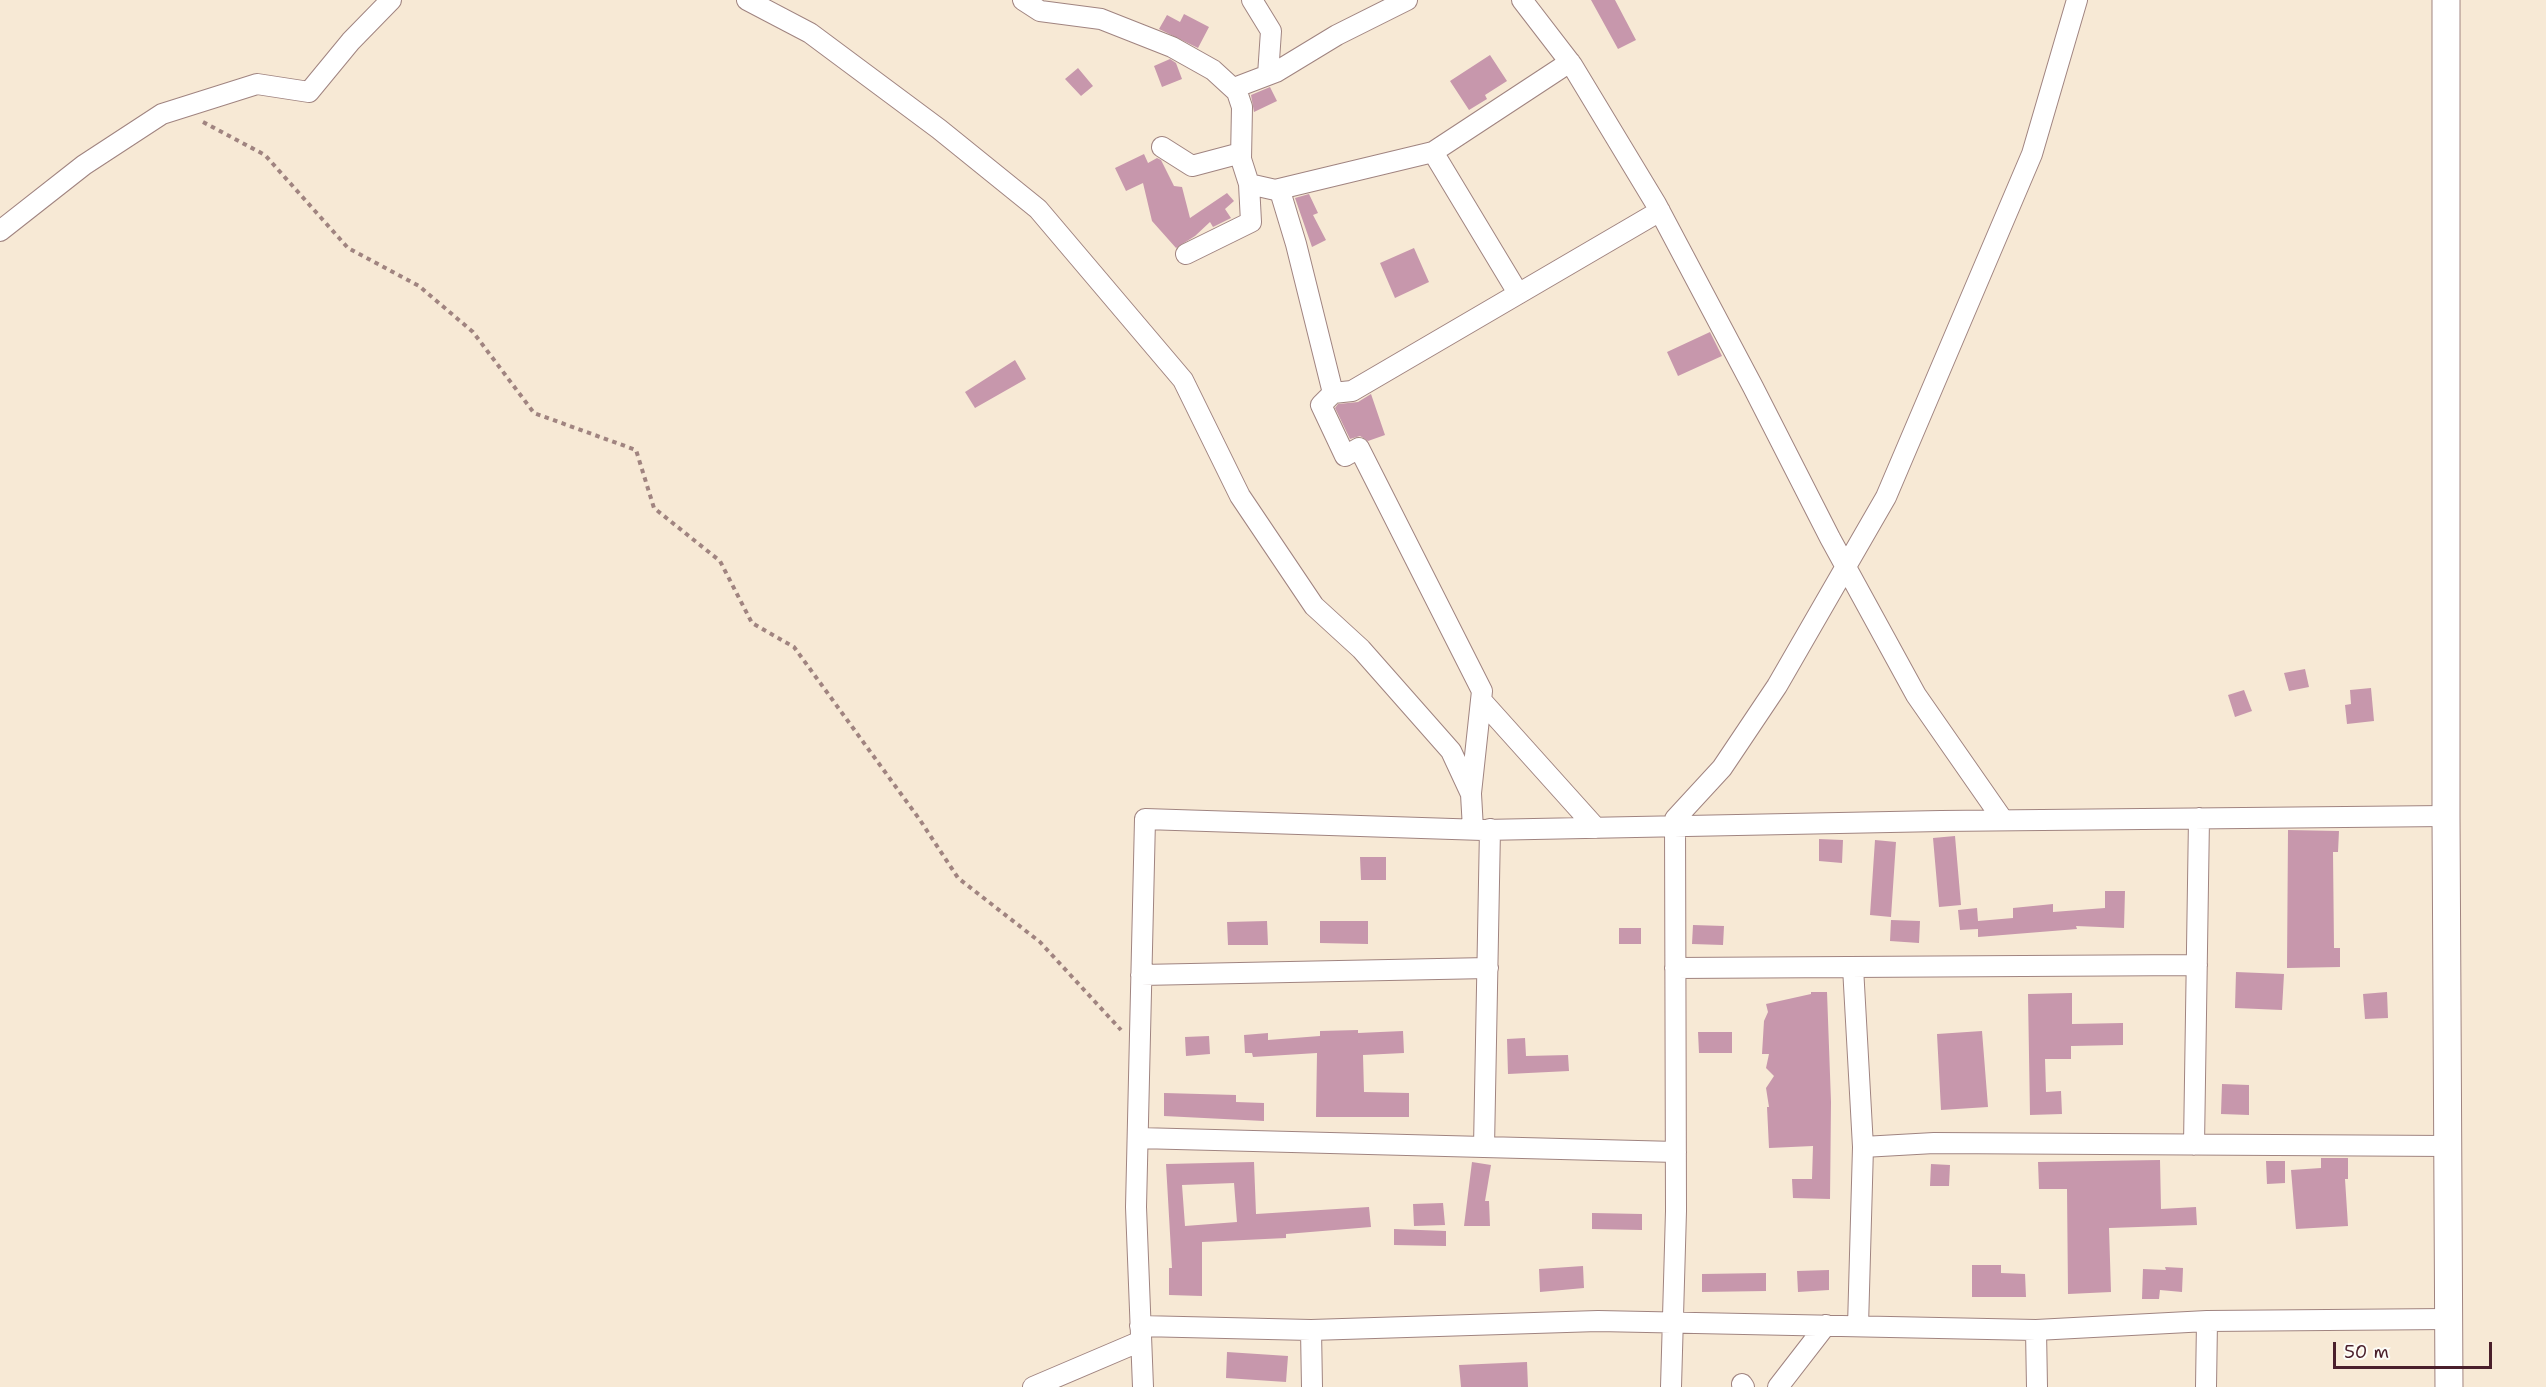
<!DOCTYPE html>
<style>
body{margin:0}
#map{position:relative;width:2546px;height:1387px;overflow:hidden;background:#f7e9d5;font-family:"Shantell Sans",sans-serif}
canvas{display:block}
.scale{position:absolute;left:2333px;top:1342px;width:159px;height:27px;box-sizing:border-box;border:3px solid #4a1f2b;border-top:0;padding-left:8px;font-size:18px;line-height:21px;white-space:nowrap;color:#4a1f2b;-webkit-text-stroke:4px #fdfcf7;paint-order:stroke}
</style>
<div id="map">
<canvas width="2546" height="1387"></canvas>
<div class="scale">50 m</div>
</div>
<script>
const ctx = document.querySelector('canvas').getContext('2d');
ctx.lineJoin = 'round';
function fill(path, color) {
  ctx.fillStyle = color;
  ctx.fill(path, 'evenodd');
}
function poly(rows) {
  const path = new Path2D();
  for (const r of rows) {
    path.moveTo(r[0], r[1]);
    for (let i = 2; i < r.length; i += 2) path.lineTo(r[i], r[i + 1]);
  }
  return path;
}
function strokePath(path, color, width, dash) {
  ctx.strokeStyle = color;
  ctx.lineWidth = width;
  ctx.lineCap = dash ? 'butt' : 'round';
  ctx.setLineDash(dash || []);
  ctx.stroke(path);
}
fill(poly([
 [1591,0,1615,0,1636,40,1618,49],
 [1184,14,1209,27,1198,48,1159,29,1167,15,1180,22],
 [1490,55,1507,81,1485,95,1487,99,1469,110,1450,81],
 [1170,59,1176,63,1182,79,1162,87,1154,66],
 [1078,68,1093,86,1081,96,1065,79],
 [1270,87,1277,101,1254,112,1251,95],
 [1144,154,1148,163,1157,158,1161,160,1174,186,1182,187,1190,218,1227,193,1234,201,1225,209,1231,218,1213,227,1210,222,1195,236,1176,248,1152,221,1143,183,1126,191,1115,168],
 [1309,194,1318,213,1313,215,1326,240,1312,247,1295,198],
 [1414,248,1429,282,1395,298,1380,263],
 [1710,332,1722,356,1678,376,1667,352],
 [1015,360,1026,379,975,408,965,392],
 [1371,394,1385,435,1368,441,1360,436,1350,439,1335,408,1338,404,1358,402],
 [2305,669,2309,687,2289,691,2284,673],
 [2371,688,2374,721,2347,724,2345,705,2351,704,2350,690],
 [2244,690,2252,711,2235,717,2228,695],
 [2288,830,2339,831,2338,852,2333,852,2334,948,2340,948,2340,967,2287,968],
 [1955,836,1961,905,1939,907,1933,838],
 [1819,839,1843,840,1842,863,1819,861],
 [1875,840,1896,842,1891,917,1870,915],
 [1360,857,1386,857,1386,880,1361,880],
 [2105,891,2125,891,2124,928,2076,926,2077,929,1978,937,1978,929,1960,930,1958,910,1977,908,1978,921,2013,918,2013,908,2053,904,2053,912,2105,908],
 [1891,920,1920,921,1919,943,1890,941],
 [1267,921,1268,945,1228,945,1227,922],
 [1320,921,1368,921,1368,944,1320,943],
 [1693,925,1724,926,1723,945,1692,944],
 [1619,928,1641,928,1641,944,1619,944],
 [2236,972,2284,974,2282,1010,2235,1008],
 [1811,992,1827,992,1831,1102,1830,1199,1793,1198,1792,1179,1812,1179,1813,1146,1769,1148,1767,1107,1769,1107,1766,1088,1774,1076,1766,1068,1769,1054,1762,1054,1764,1021,1768,1012,1766,1004,1811,994],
 [2387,992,2388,1018,2365,1019,2363,994],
 [2072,993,2072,1024,2123,1023,2123,1045,2071,1046,2071,1059,2045,1059,2046,1092,2061,1091,2062,1114,2030,1115,2028,994],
 [1358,1030,1358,1033,1403,1031,1404,1053,1363,1055,1364,1092,1409,1093,1409,1117,1316,1117,1317,1053,1253,1057,1252,1053,1245,1053,1244,1035,1268,1033,1268,1040,1320,1036,1320,1031],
 [1982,1031,1988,1107,1941,1110,1937,1034],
 [1698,1032,1732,1032,1732,1053,1699,1053],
 [1209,1036,1210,1054,1186,1056,1185,1037],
 [1525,1038,1526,1056,1568,1055,1569,1071,1508,1074,1507,1039],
 [2222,1084,2249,1085,2249,1115,2221,1114],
 [1164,1093,1236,1095,1236,1102,1264,1103,1264,1121,1164,1116],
 [2321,1158,2348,1158,2348,1179,2345,1179,2348,1226,2296,1229,2291,1170,2321,1168],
 [2160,1160,2161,1209,2196,1207,2197,1225,2109,1228,2111,1292,2068,1294,2067,1189,2039,1189,2038,1162],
 [2266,1161,2285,1161,2285,1183,2267,1184],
 [1254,1162,1256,1214,1369,1207,1371,1227,1286,1234,1286,1238,1202,1242,1202,1296,1169,1295,1169,1268,1172,1268,1166,1164],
 [1234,1183,1237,1222,1185,1226,1182,1185],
 [1472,1162,1491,1165,1485,1201,1489,1201,1490,1226,1464,1226],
 [1931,1164,1950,1165,1949,1186,1930,1186],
 [1443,1203,1445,1225,1414,1226,1413,1204],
 [1592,1213,1642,1214,1642,1230,1592,1229],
 [1394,1229,1446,1231,1446,1246,1394,1245],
 [1972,1265,2001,1265,2001,1273,2025,1274,2026,1297,1972,1297],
 [1583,1266,1584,1288,1540,1292,1539,1269],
 [2165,1267,2183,1268,2182,1292,2160,1290,2159,1299,2142,1299,2143,1269,2166,1270],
 [1829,1270,1829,1290,1798,1292,1797,1271],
 [1766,1273,1766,1291,1702,1292,1702,1274],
 [1227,1352,1288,1356,1286,1382,1226,1378],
 [1527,1362,1528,1387,1461,1387,1459,1365]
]), '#c797ac');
const street = poly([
 [747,0,810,33,939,129,1038,209,1183,380,1240,496,1314,606,1361,649,1451,751,1471,794,1473,829],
 [1023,0,1040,11,1101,19,1172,47,1213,70,1237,92,1242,107,1241,159,1249,184,1280,191,1296,244,1333,393,1321,405,1345,456,1359,448,1482,691,1471,793],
 [1252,0,1271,31,1268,75],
 [1522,0,1572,65,1656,204,1753,387,1830,538,1916,695,2003,820],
 [1234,88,1276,72,1337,35,1407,0],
 [1162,147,1192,166,1241,153],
 [1433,152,1518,293],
 [1275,190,1433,152,1570,62],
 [0,231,84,165,162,114,257,84,309,92,351,41,391,0],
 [1186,254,1251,222,1249,184],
 [1333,393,1352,391,1660,211],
 [1481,700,1596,828],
 [1853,967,1863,1147],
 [1675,968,2197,965],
 [1141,975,1488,968],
 [1138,1138,1676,1152],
 [2194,1145,2199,818],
 [1484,1147,1490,829],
 [1140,1326,1311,1330,1598,1321,2036,1330,2207,1321,2447,1319],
 [1858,1326,1863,1147,1934,1143,2447,1146],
 [1311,1330,1312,1387],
 [2036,1330,2037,1387],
 [1742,1384,1744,1387],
 [1033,1387,1141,1341],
 [1143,1387,1136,1207,1145,819,1483,830,1941,821,2446,816],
 [1671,1387,1676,1211,1675,819,1722,768,1777,686,1886,497,2032,154,2077,0],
 [1778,1387,1826,1325],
 [2206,1387,2207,1321]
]);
const secondary = poly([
 [2446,0,2446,816,2449,1387]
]);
strokePath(street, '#a08480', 22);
strokePath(secondary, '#a08480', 29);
strokePath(poly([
 [203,122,265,155,348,248,419,286,473,332,534,413,636,450,654,508,720,561,752,623,794,647,920,820,958,878,1040,942,1121,1030]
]), '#a08480', 4, [4.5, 4.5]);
strokePath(street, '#fff', 20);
strokePath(secondary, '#fff', 27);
</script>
